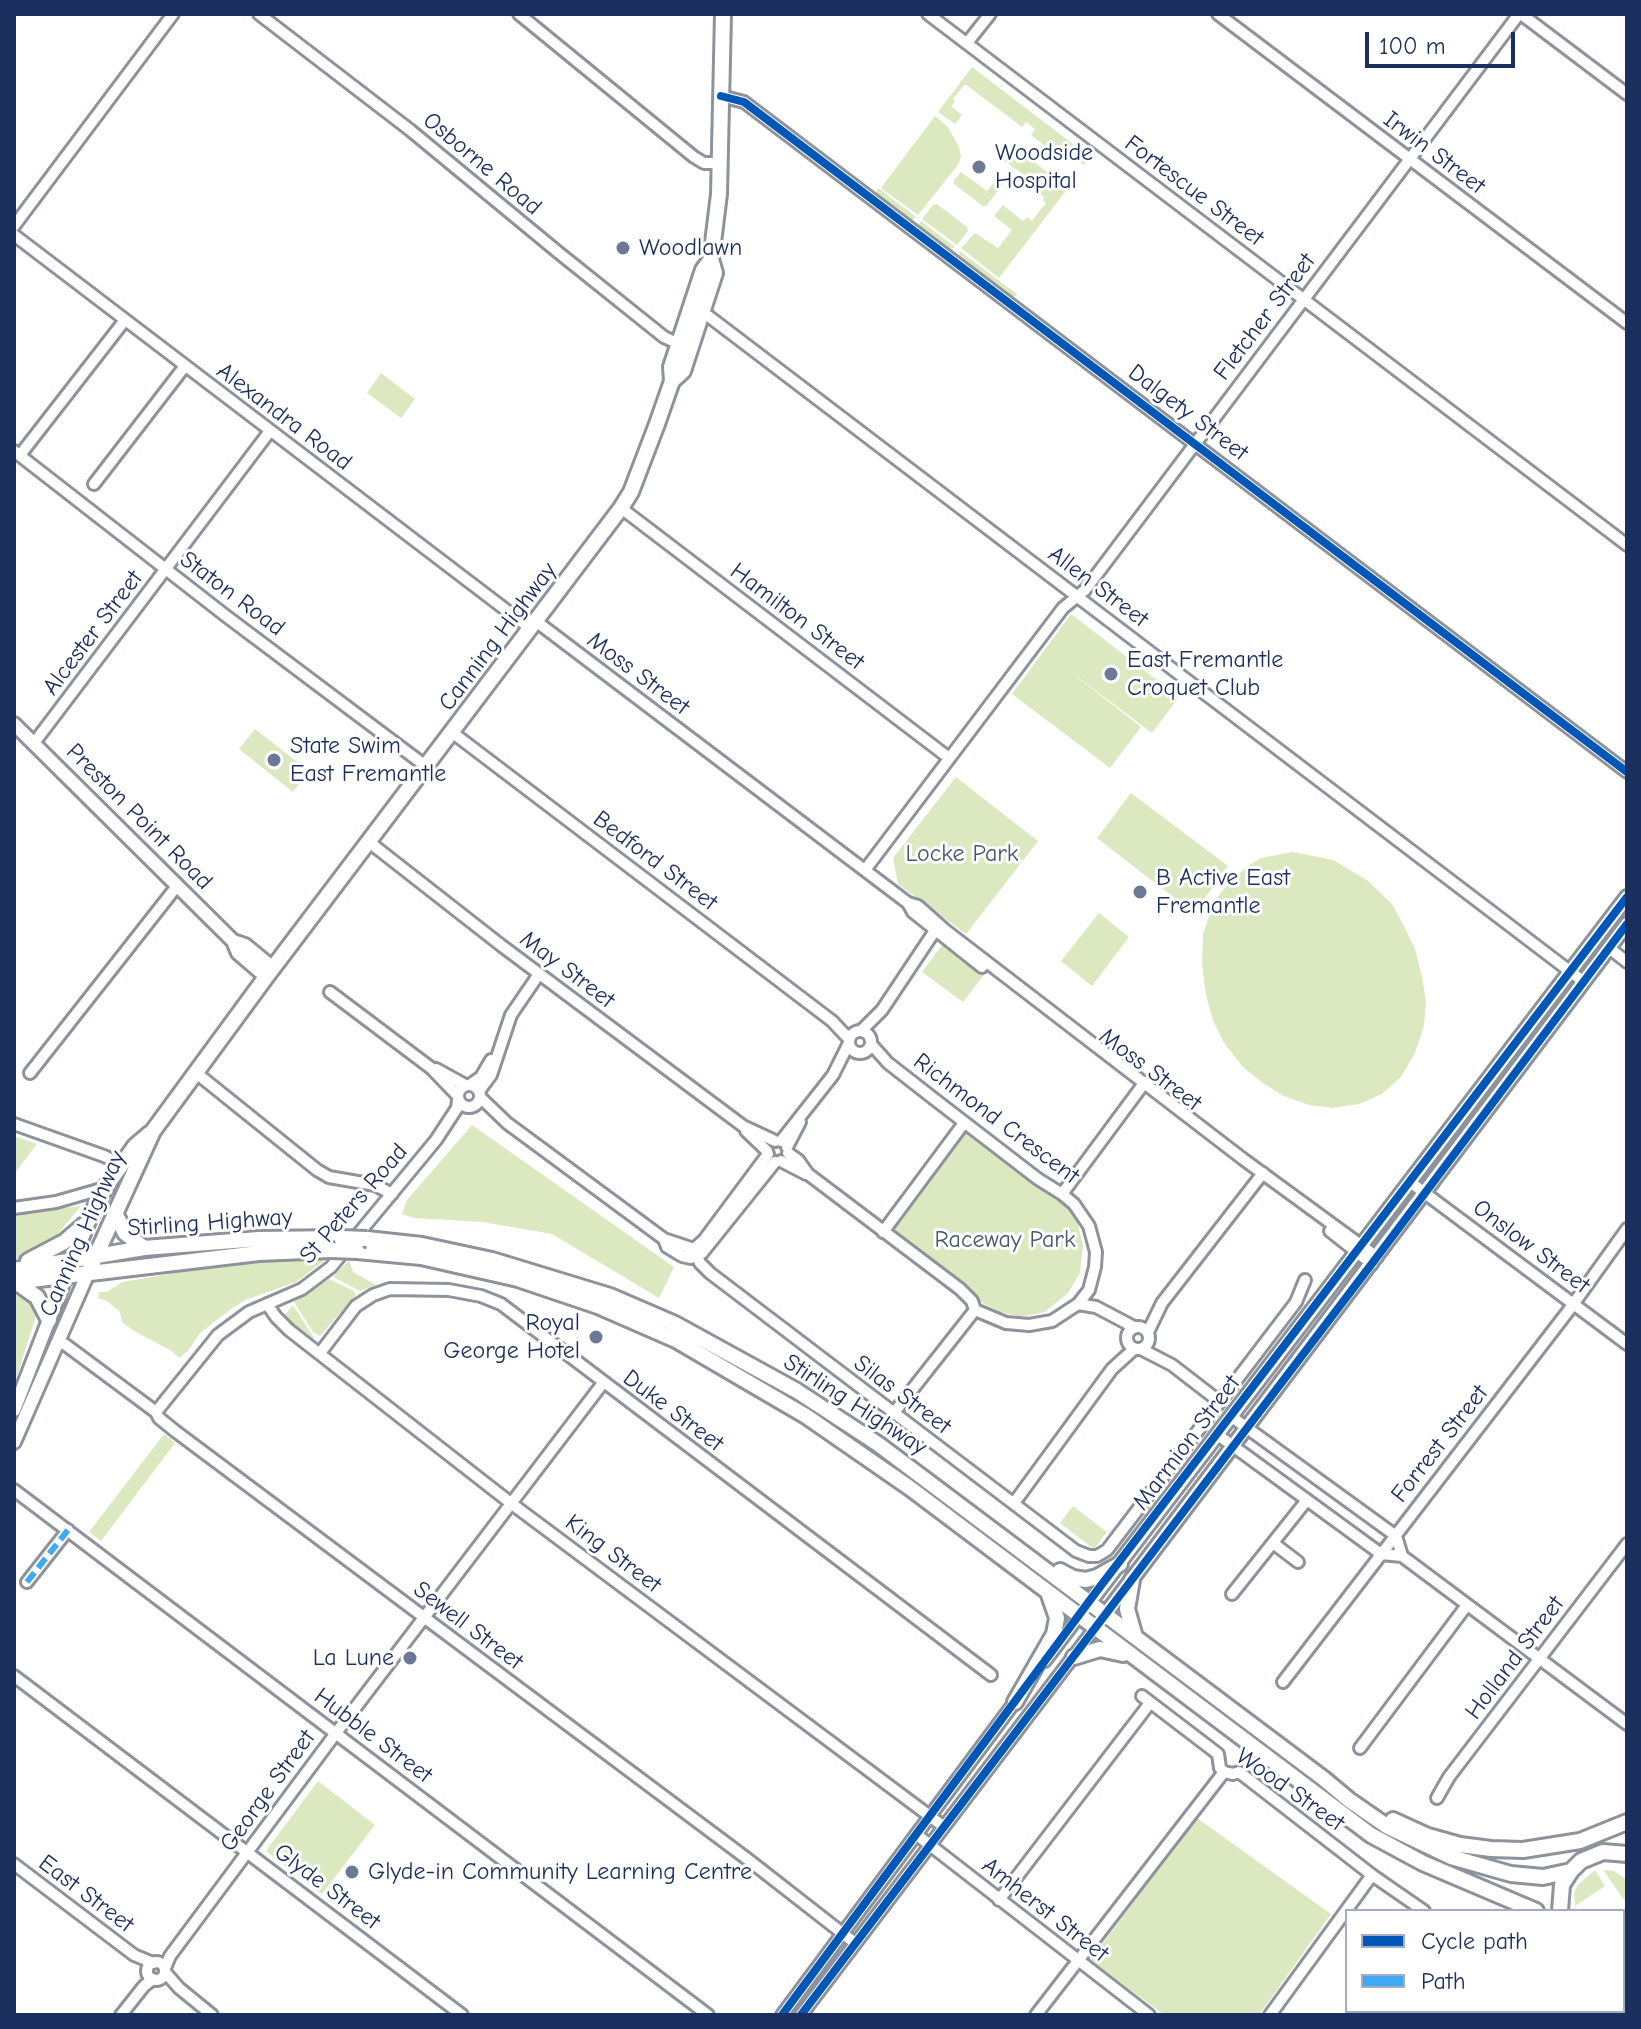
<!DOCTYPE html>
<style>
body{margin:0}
#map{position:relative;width:1641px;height:2029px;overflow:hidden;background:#fff;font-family:"Comic Neue",sans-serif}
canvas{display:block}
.frame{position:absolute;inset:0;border:16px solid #1b2f5e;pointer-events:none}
.legend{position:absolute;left:1345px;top:1909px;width:280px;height:104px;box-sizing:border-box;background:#fff;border:2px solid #a4acbf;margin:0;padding:10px 14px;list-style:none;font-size:24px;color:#1b2f5e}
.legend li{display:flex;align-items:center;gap:16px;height:40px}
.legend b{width:40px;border:2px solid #a4acbf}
.scale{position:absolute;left:1365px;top:32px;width:150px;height:36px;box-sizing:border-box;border:4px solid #1b2f5e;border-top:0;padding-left:10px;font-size:24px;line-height:28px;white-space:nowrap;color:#1b2f5e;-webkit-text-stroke:6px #fff;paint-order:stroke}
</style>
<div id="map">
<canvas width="1641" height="2029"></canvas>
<div class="frame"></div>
<ul class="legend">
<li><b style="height:10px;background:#0057b8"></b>Cycle path</li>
<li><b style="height:10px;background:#3fa9f5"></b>Path</li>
</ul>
<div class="scale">100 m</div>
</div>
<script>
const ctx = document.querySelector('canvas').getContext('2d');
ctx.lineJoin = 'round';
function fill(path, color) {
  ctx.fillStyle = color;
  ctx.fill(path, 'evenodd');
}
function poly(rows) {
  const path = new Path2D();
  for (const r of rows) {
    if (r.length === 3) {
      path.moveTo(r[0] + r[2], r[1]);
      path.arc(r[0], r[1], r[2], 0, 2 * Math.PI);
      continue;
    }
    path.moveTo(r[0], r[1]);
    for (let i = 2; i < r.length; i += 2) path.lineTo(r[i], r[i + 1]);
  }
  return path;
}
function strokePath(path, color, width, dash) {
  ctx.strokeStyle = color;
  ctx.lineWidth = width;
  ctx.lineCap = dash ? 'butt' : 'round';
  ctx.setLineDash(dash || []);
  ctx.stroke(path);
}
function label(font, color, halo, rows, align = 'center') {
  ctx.font = font + ' "Comic Neue",sans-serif';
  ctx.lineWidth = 6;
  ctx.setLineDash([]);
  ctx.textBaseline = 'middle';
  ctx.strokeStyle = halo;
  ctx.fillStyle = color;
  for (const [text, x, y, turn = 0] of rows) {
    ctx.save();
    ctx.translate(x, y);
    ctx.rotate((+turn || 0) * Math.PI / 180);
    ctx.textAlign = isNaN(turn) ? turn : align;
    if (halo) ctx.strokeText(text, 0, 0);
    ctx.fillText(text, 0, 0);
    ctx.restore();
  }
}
fill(poly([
 [972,67,1090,157,1084,165,1062,149,1057,155,1031,135,1035,129,1026,122,1022,127,965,84,953,99,955,101,951,106,962,115,955,124,938,112],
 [935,116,948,127,959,147,961,157,958,165,918,215,881,188],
 [1013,146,1068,188,999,278,961,248,975,233,998,248,1012,230,994,216,1003,205,1023,221,1027,217,1032,221,1046,203,1043,200,1044,197,1037,191,1040,186,1003,160],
 [961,172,987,191,998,178,1004,183,986,206,983,206,954,184,954,180],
 [878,188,916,217,910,222,874,195],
 [937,204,967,227,968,231,957,245,922,219,933,205],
 [921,221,955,247,948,250,917,228],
 [960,251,1018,295,1008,297,958,258],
 [381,373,415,399,401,418,367,393],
 [1071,614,1179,697,1152,733,1066,668,1141,727,1110,768,1012,694],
 [255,729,309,771,293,792,239,749],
 [956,777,1038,841,966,934,898,884,893,858],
 [1131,793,1228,866,1194,913,1097,838],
 [1293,852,1333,860,1367,880,1392,904,1404,926,1415,949,1422,977,1426,1001,1424,1026,1415,1053,1401,1077,1382,1094,1359,1104,1332,1108,1309,1105,1284,1096,1264,1084,1243,1067,1224,1043,1213,1020,1206,995,1202,964,1203,934,1212,907,1221,892,1246,867,1261,858],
 [1099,913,1129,937,1092,986,1061,961],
 [943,944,984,975,963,1002,922,972],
 [472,1125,674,1267,659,1298,552,1234,483,1222,414,1218,402,1214,407,1200],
 [966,1131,1062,1202,1077,1220,1083,1246,1080,1273,1068,1293,1045,1312,1021,1317,998,1311,977,1300,888,1232],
 [15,1136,37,1144,14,1174,14,1138],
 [81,1206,51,1242,26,1256,14,1259,14,1213],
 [316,1257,328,1258,296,1282,245,1300,231,1309,200,1333,189,1350,179,1358,172,1351,134,1331,122,1322,120,1312,107,1301,98,1298,99,1292,107,1292,122,1282,247,1261],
 [349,1260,353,1272,376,1285,360,1291,335,1278,334,1276],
 [329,1279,354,1291,356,1295,320,1336,313,1332,294,1302],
 [14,1295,30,1300,34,1305,36,1316,14,1385],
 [293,1305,314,1338,313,1339,303,1331,301,1333,285,1315],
 [164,1434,175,1443,101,1541,89,1532],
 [1073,1506,1107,1532,1094,1549,1060,1523],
 [318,1781,375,1825,322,1894,266,1851],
 [1197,1818,1331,1914,1259,2015,1164,2015,1090,1960],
 [1595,1870,1605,1886,1575,1906,1574,1893,1578,1885],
 [1603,1870,1614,1871,1627,1880,1627,1898,1624,1900]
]), '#dce8bf');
const minor = poly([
 [259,14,410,130,559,253,664,337,679,344],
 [519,14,694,157,704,163,719,163],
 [928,14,1627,545],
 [1218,14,1627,323],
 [1521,14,1627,94],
 [967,43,990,14],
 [721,96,744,102,1627,772],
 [14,226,173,14],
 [14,235,531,629],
 [703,312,1584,982],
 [14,451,226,616,427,767],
 [20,455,125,320],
 [94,484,185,366],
 [621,508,949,758],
 [537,622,908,903,918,906,945,930,1243,1159,1377,1257],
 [453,733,832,1021,849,1039],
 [34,743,270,431],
 [369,842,502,946,743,1126,775,1141],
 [865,870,1063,608,1085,590,1519,14],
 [908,903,913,912,982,967],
 [1609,948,1627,962],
 [330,992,431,1068,457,1095],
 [862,1030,882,1010,938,926],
 [860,1042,11],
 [871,1044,888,1063,938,1102,1038,1179,1062,1194,1074,1204,1089,1226,1096,1252,1095,1267,1089,1290,1078,1304,1052,1321,1029,1325,1006,1323,975,1310],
 [436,1069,465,1085],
 [195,1072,317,1170,329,1177,375,1185,392,1194],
 [30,1073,177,886],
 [471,1084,481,1077,491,1060],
 [469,1096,11],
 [479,1091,491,1075,511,1015,539,974],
 [480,1097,507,1123,664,1239,694,1249],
 [14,1124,104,1156,121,1164],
 [746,1131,767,1151],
 [781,1141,833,1075,849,1043],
 [787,1147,800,1122],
 [788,1153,798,1160,808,1174,960,1289,972,1301,975,1310],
 [781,1161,806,1174],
 [1410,1182,1627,1344],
 [1062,1194,1145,1082],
 [14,1208,56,1202,105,1188],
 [1330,1231,1372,1264],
 [883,1232,964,1123],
 [664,1239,667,1247,682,1256,691,1258,702,1253,775,1162],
 [694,1249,700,1263,710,1273,1076,1551,1089,1556,1097,1556,1107,1550,1296,1302,1305,1280],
 [694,1249,704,1240,768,1154],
 [267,1304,276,1317,289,1330,512,1504,943,1826],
 [1078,1304,1096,1307,1134,1327],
 [1138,1338,11],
 [1148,1332,1162,1303,1263,1173],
 [59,1340,156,1412,159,1418,175,1431,746,1858,855,1943],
 [1141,1349,1172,1365,1220,1402],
 [320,1353,356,1306,373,1295,390,1289,449,1290,481,1296,501,1304,991,1675],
 [156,1412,218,1335,249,1312,302,1289,331,1267,436,1140,457,1108,458,1100],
 [893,1414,975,1310],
 [1232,1417,1396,1536,1402,1556],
 [1218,1435,1381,1554,1402,1556,1627,1724],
 [14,1490,708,2015],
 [1014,1503,1112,1369,1134,1349],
 [1273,1543,1298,1562],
 [27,1582,68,1530],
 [1232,1594,1307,1500],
 [1045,1661,1079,1616],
 [14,1676,462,2015],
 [1283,1682,1569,1310,1627,1229],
 [1142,1696,1218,1754,1220,1768,1224,1772,1233,1774,1239,1772,1372,1875,1424,1911],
 [1360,1748,1467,1605],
 [1437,1798,1449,1777,1627,1544],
 [917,1835,1149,2015],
 [14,1864,134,1955,153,1963],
 [999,1900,1150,1703],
 [156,1971,9],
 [165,1968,170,1956,336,1733,603,1383],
 [165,1972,179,1988,212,2015],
 [121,2015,144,1986,153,1979],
 [782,2015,1017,1699],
 [801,2015,1095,1628],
 [1036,2015,1224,1772],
 [1270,2015,1372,1875]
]);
const major = poly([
 [14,724,233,941,238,953,266,977],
 [233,941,245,945,273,968],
 [14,1410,66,1276],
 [14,1442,88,1273],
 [1079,1616,1627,897],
 [1095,1628,1627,924],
 [1506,2015,1511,2011],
 [1524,2015,1528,2011]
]);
const highway = poly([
 [672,381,683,371,715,273,711,259,719,194,723,14],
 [115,1213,125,1233,144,1248],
 [367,1239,422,1245,492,1260,610,1296,675,1324,797,1391,878,1444,1324,1779,1349,1800,1388,1827,1451,1857,1511,1874,1543,1877,1571,1871],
 [357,1251,421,1257,518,1279,598,1306,676,1340,806,1416,910,1488,1371,1835,1423,1863,1536,1911],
 [28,1261,64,1242,84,1225],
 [70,1265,88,1221,105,1188,135,1146,149,1134],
 [14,1270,144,1248,259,1239,341,1238],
 [88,1273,153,1131,266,977,621,508,631,492,657,424,672,381,671,367,703,270,711,259],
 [14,1282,259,1253,331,1250],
 [16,1282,37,1297,49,1320],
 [1060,1571,1073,1578,1086,1580,1097,1577,1120,1564],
 [1132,1580,1127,1609,1135,1637],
 [1074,1657,1100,1649,1123,1654],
 [1015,1702,1054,1634,1057,1618,1049,1595],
 [1393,1820,1428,1836,1460,1845,1491,1849,1523,1850,1580,1841,1627,1822],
 [1560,1911,1562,1885,1571,1871,1581,1861,1603,1852,1627,1854],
 [1623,1952,1627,1952],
 [1623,1973,1627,1972],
 [1494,2015,1497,2011],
 [1536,2015,1541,2011]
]);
strokePath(minor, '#8e929a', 16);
strokePath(major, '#8e929a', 18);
strokePath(highway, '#8e929a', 20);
strokePath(minor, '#fff', 10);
strokePath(major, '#fff', 12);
strokePath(highway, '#fff', 14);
const highwayBridge = poly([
 [341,1238,367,1239],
 [331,1250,357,1251]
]);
strokePath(highwayBridge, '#8e929a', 20, []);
strokePath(highwayBridge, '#fff', 14);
strokePath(poly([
 [27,1582,68,1530]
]), '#3fa9f5', 6, [12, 6]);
strokePath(poly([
 [721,96,744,102,1627,772],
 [782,2015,1096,1592,1627,897],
 [801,2015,1377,1257,1627,924]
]), '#0057b8', 8);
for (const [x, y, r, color] of [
 [979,167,8,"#6b7896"],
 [623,248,8,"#6b7896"],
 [1111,674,8,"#6b7896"],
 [274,760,8,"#6b7896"],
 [1140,892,8,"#6b7896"],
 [596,1337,8,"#6b7896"],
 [410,1658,8,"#6b7896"],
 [352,1872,8,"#6b7896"]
]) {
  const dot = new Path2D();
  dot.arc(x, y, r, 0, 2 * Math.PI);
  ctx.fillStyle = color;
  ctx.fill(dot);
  strokePath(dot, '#fff', 3);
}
label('24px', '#1b2f5e', '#fff', [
 ["Woodside",995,153],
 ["Hospital",995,181],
 ["Woodlawn",639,248],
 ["East Fremantle",1127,660],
 ["Croquet Club",1127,688],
 ["State Swim",290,746],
 ["East Fremantle",290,774],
 ["B Active East",1156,878],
 ["Fremantle",1156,906],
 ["Royal",580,1323,"right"],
 ["George Hotel",580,1351,"right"],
 ["La Lune",394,1658,"right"],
 ["Glyde-in Community Learning Centre",368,1872]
], 'left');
label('24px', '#1b2f5e', '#fff', [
 ["Irwin Street",1434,153,37],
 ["Osborne Road",482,164,40],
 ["Fortescue Street",1194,191,37],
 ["Fletcher Street",1265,317,-53],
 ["Dalgety Street",1188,413,37],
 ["Alexandra Road",284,417,37],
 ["Allen Street",1098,587,37],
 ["Staton Road",232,594,37],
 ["Hamilton Street",797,617,37],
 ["Alcester Street",93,633,-53],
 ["Canning Highway",498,637,-53],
 ["Moss Street",638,674,37],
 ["Preston Point Road",139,817,45],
 ["Bedford Street",655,861,37],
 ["May Street",567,970,37],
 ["Moss Street",1150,1070,37],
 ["Richmond Crescent",996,1119,37],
 ["St Peters Road",354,1204,-49],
 ["Stirling Highway",210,1223,-4],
 ["Canning Highway",83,1234,-66],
 ["Onslow Street",1531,1247,37],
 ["Silas Street",902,1395,37],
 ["Stirling Highway",855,1405,33],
 ["Duke Street",673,1411,37],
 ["Marmion Street",1187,1443,-53],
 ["Forrest Street",1440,1444,-52],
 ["King Street",613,1554,37],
 ["Sewell Street",468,1626,37],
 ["Holland Street",1515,1658,-53],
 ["Hubble Street",373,1736,37],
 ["Wood Street",1290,1790,35],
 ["George Street",268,1791,-54],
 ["Glyde Street",327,1887,37],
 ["East Street",86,1894,37],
 ["Amherst Street",1045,1910,38]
]);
label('24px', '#445869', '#fff', [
 ["Locke Park",962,854],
 ["Raceway Park",1005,1240]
]);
</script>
